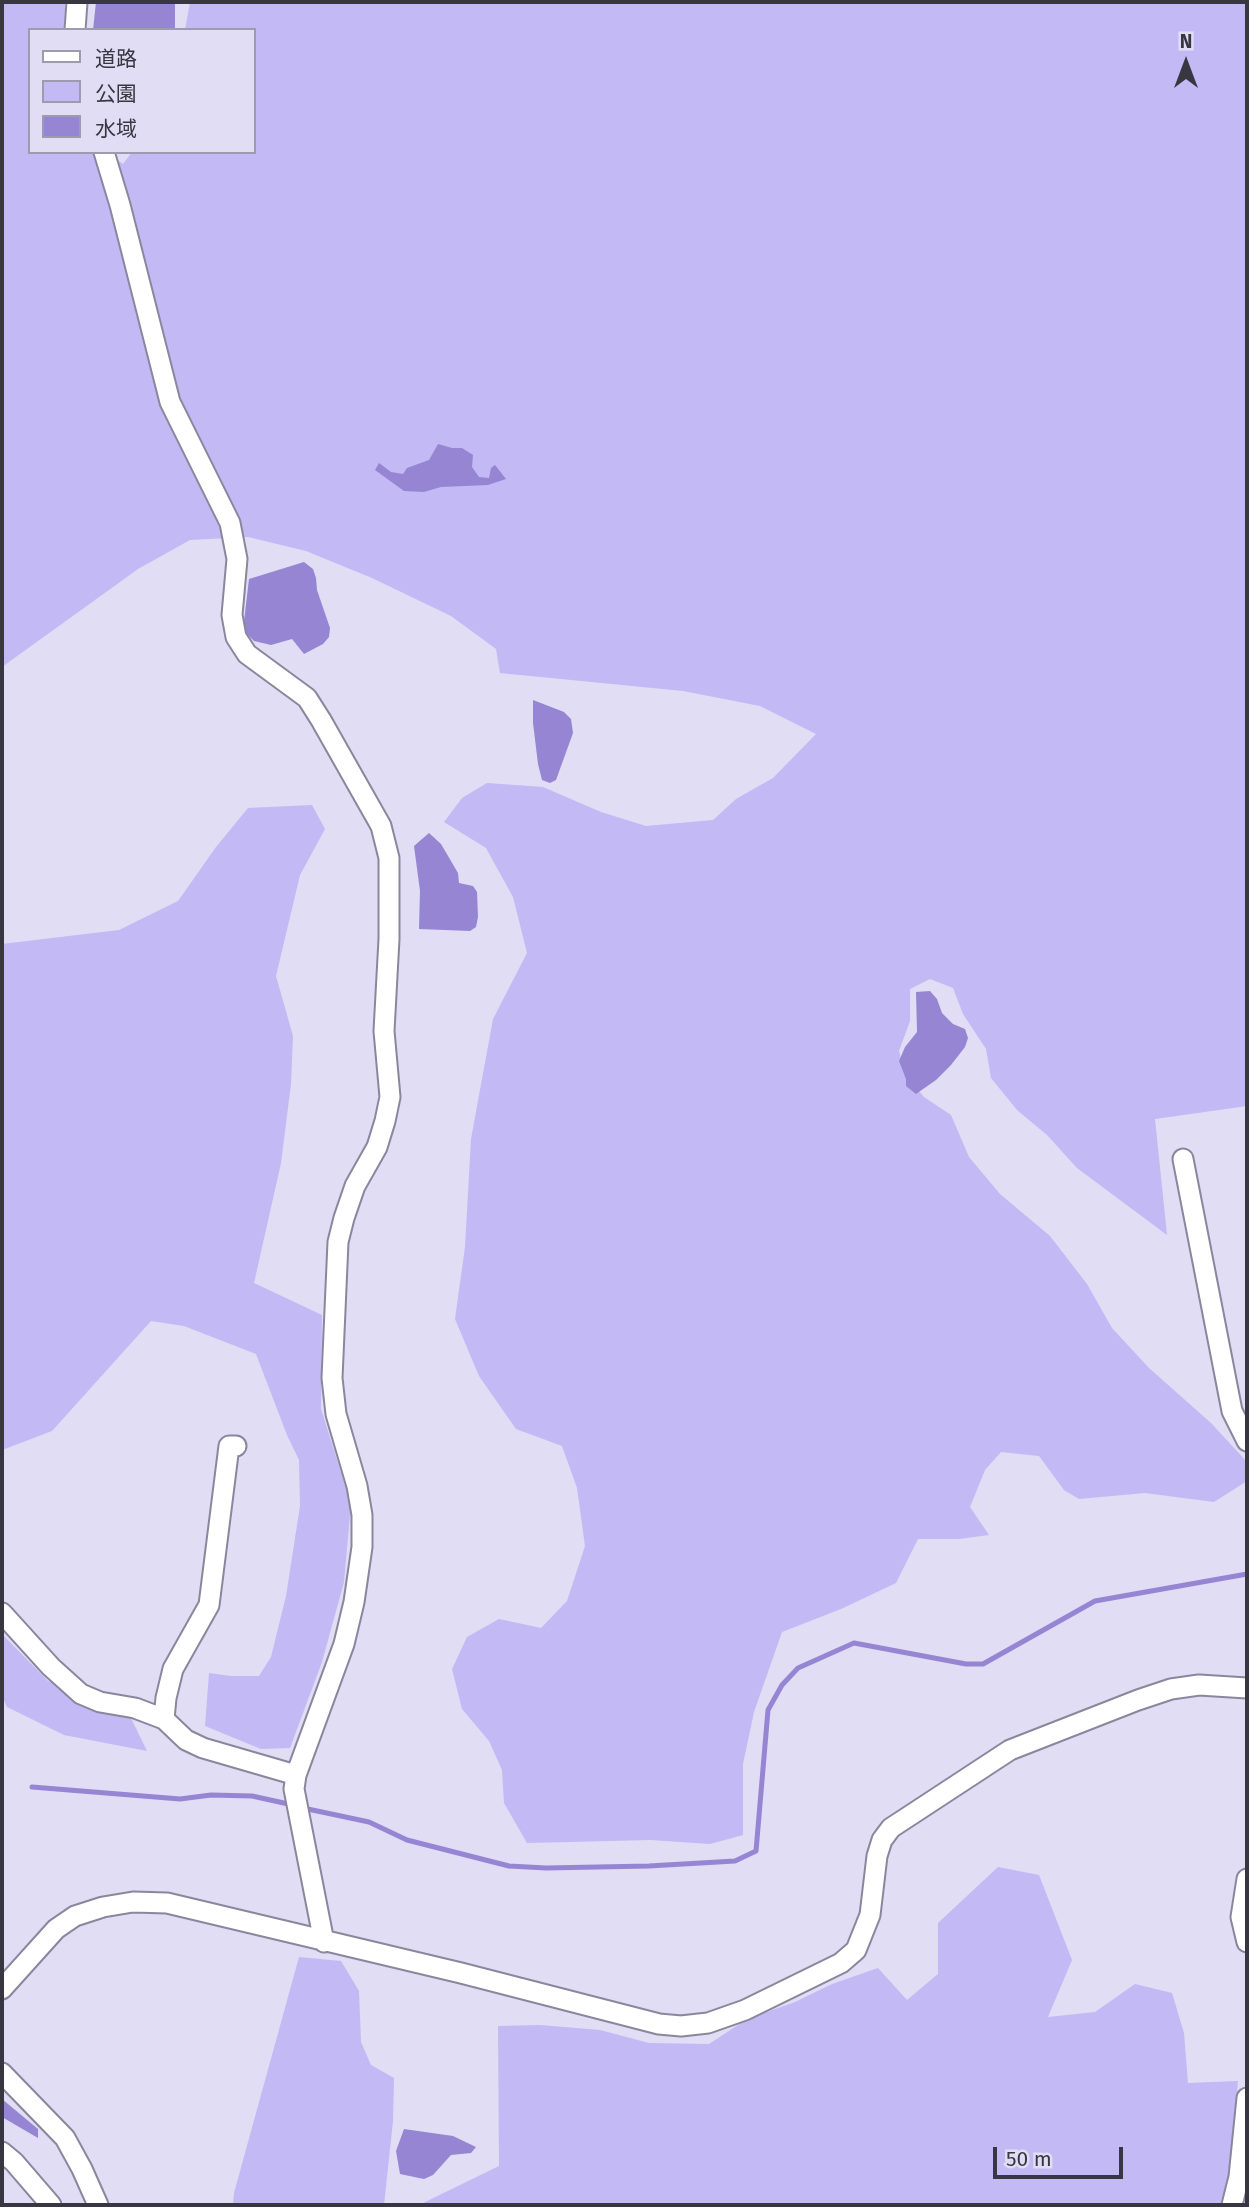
<!DOCTYPE html>
<meta charset="utf-8">
<style>
body{margin:0}
#map{position:relative;width:1249px;height:2207px;overflow:hidden;background:#e0ddf5;font-family:"Fira Sans","Noto Sans JP",sans-serif}
canvas{display:block}
.frame{position:absolute;inset:0;border:4px solid #383741;pointer-events:none}
.legend{position:absolute;left:28px;top:28px;width:228px;height:126px;box-sizing:border-box;background:#e0ddf5;border:2px solid #9d9bad;margin:0;padding:9px 12px;list-style:none;font-size:21px;color:#383741}
.legend li{display:flex;align-items:center;gap:14px;height:35px}
.legend b{width:35px;border:2px solid #9d9bad}
.north{position:absolute;left:1151px;top:28px;width:70px;height:70px;-webkit-text-stroke:5px #e0ddf5;paint-order:stroke;rotate:0deg;font-size:19px;font-weight:700;line-height:28px;text-align:center;color:#383741}
.north::after{content:'';display:block;margin:auto;width:24px;height:32px;background:#383741;clip-path:polygon(50% 0,100% 100%,50% 72%,0 100%)}
.scale{position:absolute;left:993px;top:2147px;width:130px;height:32px;box-sizing:border-box;border:4px solid #383741;border-top:0;padding-left:9px;font-size:21px;line-height:24px;white-space:nowrap;color:#383741;-webkit-text-stroke:5px #e0ddf5;paint-order:stroke}
</style>
<div id="map">
<canvas width="1249" height="2207"></canvas>
<div class="frame"></div>
<ul class="legend">
<li><b style="height:9px;background:#fff"></b>道路</li>
<li><b style="height:19px;background:#c3b9f4"></b>公園</li>
<li><b style="height:19px;background:#9685d3"></b>水域</li>
</ul>
<div class="north">N</div>
<div class="scale">50 m</div>
</div>
<script>
const ctx = document.querySelector('canvas').getContext('2d');
ctx.lineJoin = 'round';
function fill(path, color) {
  ctx.fillStyle = color;
  ctx.fill(path, 'evenodd');
}
function poly(rows) {
  const path = new Path2D();
  for (const r of rows) {
    path.moveTo(r[0], r[1]);
    for (let i = 2; i < r.length; i += 2) path.lineTo(r[i], r[i + 1]);
  }
  return path;
}
function strokePath(path, color, width, dash) {
  ctx.strokeStyle = color;
  ctx.lineWidth = width;
  ctx.lineCap = dash ? 'butt' : 'round';
  ctx.setLineDash(dash || []);
  ctx.stroke(path);
}
fill(poly([
 [2,2,65,2,65,30,30,30,30,152,106,152,123,164,132,152,254,152,254,30,185,30,190,2,1247,2,1247,1106,1155,1119,1167,1235,1077,1168,1047,1135,1017,1110,991,1078,986,1049,963,1014,953,988,930,979,910,989,910,1021,899,1051,905,1074,924,1097,951,1115,969,1157,1000,1194,1050,1236,1087,1284,1112,1328,1149,1368,1211,1423,1247,1462,1247,1481,1214,1502,1145,1493,1079,1499,1064,1490,1039,1456,1001,1452,985,1470,970,1507,989,1535,959,1539,918,1539,896,1583,841,1609,782,1632,754,1712,743,1764,743,1835,710,1844,651,1840,527,1843,504,1803,502,1770,489,1741,462,1709,452,1669,467,1637,499,1619,541,1628,567,1601,585,1546,577,1488,562,1446,516,1429,479,1376,455,1319,465,1247,471,1139,493,1019,527,953,513,897,486,848,444,822,462,798,487,783,543,787,601,812,646,826,713,820,736,799,773,778,816,734,760,706,683,691,500,673,496,649,451,616,372,578,306,551,248,537,190,540,138,569,2,667],
 [312,805,325,829,300,875,276,976,293,1036,291,1084,281,1163,254,1283,322,1315,321,1409,351,1504,344,1582,322,1662,290,1748,261,1749,205,1726,209,1673,231,1676,259,1676,271,1657,286,1596,300,1506,299,1460,287,1435,256,1354,184,1326,151,1321,52,1431,2,1450,2,944,119,930,178,901,216,847,248,808],
 [2,1634,48,1681,128,1712,147,1751,64,1735,7,1707,2,1696],
 [998,1867,1039,1875,1072,1960,1048,2017,1095,2012,1135,1984,1172,1993,1184,2033,1188,2083,1238,2081,1230,2173,1220,2205,419,2205,499,2166,498,2026,540,2025,600,2030,649,2043,709,2044,747,2019,795,2002,832,1984,878,1968,907,2000,938,1974,938,1923],
 [299,1957,341,1961,359,1991,361,2042,371,2065,394,2078,393,2121,384,2205,233,2205,234,2193]
]), '#c3b9f4');
fill(poly([
 [96,2,175,2,175,30,93,30],
 [438,444,452,448,462,448,473,455,472,467,479,477,489,478,491,468,495,465,506,479,488,485,441,487,424,492,404,491,375,470,379,463,391,472,403,474,407,468,429,460],
 [304,562,313,569,316,578,317,590,330,628,329,637,323,644,304,654,292,639,271,645,254,641,243,630,249,579],
 [533,700,564,712,571,719,573,733,556,780,550,783,542,780,538,764,533,723],
 [429,833,441,844,458,873,459,883,473,886,477,892,478,917,476,927,470,931,419,929,420,891,414,846],
 [930,991,937,999,942,1013,953,1024,965,1029,968,1038,965,1047,951,1065,936,1080,916,1094,906,1086,906,1079,899,1061,905,1047,917,1032,916,992],
 [2,2099,38,2129,38,2138,2,2117],
 [404,2129,453,2136,476,2147,471,2153,451,2155,433,2175,424,2179,400,2174,396,2151]
]), '#9685d3');
strokePath(poly([
 [32,1787,180,1799,211,1795,252,1796,293,1805],
 [303,1808,369,1822,407,1840,509,1866,546,1868,649,1866,735,1861,756,1851,768,1710,782,1685,798,1668,854,1643,966,1664,983,1664,1095,1601,1247,1574]
]), '#9685d3', 5);
const street = poly([
 [75,30,77,2],
 [104,152,120,205,170,402,230,523,237,559,232,615,236,637,247,654,307,698,321,720,381,826,389,858,389,939,384,1031,390,1097,385,1121,377,1147,355,1186,344,1218,338,1242,332,1378,336,1414,357,1486,362,1515,362,1547,354,1602,344,1644,296,1775,294,1789,324,1942],
 [1183,1159,1232,1411,1247,1441],
 [2,1613,51,1667,81,1694,100,1702,135,1708,164,1719,186,1740,203,1748,296,1775],
 [164,1719,166,1698,173,1669,209,1605,229,1446,236,1446],
 [1247,1879,1241,1917,1247,1942],
 [2,1989,56,1929,75,1916,103,1907,133,1902,167,1903,461,1973,659,2024,681,2026,708,2023,745,2010,841,1963,856,1950,870,1915,877,1856,882,1840,891,1828,1010,1750,1138,1700,1171,1689,1199,1685,1247,1688],
 [2,2073,65,2138,82,2169,98,2205],
 [2,2152,14,2162,51,2205],
 [1232,2205,1239,2177,1247,2098]
]);
strokePath(street, '#8a879d', 23);
strokePath(street, '#fff', 19);
</script>
